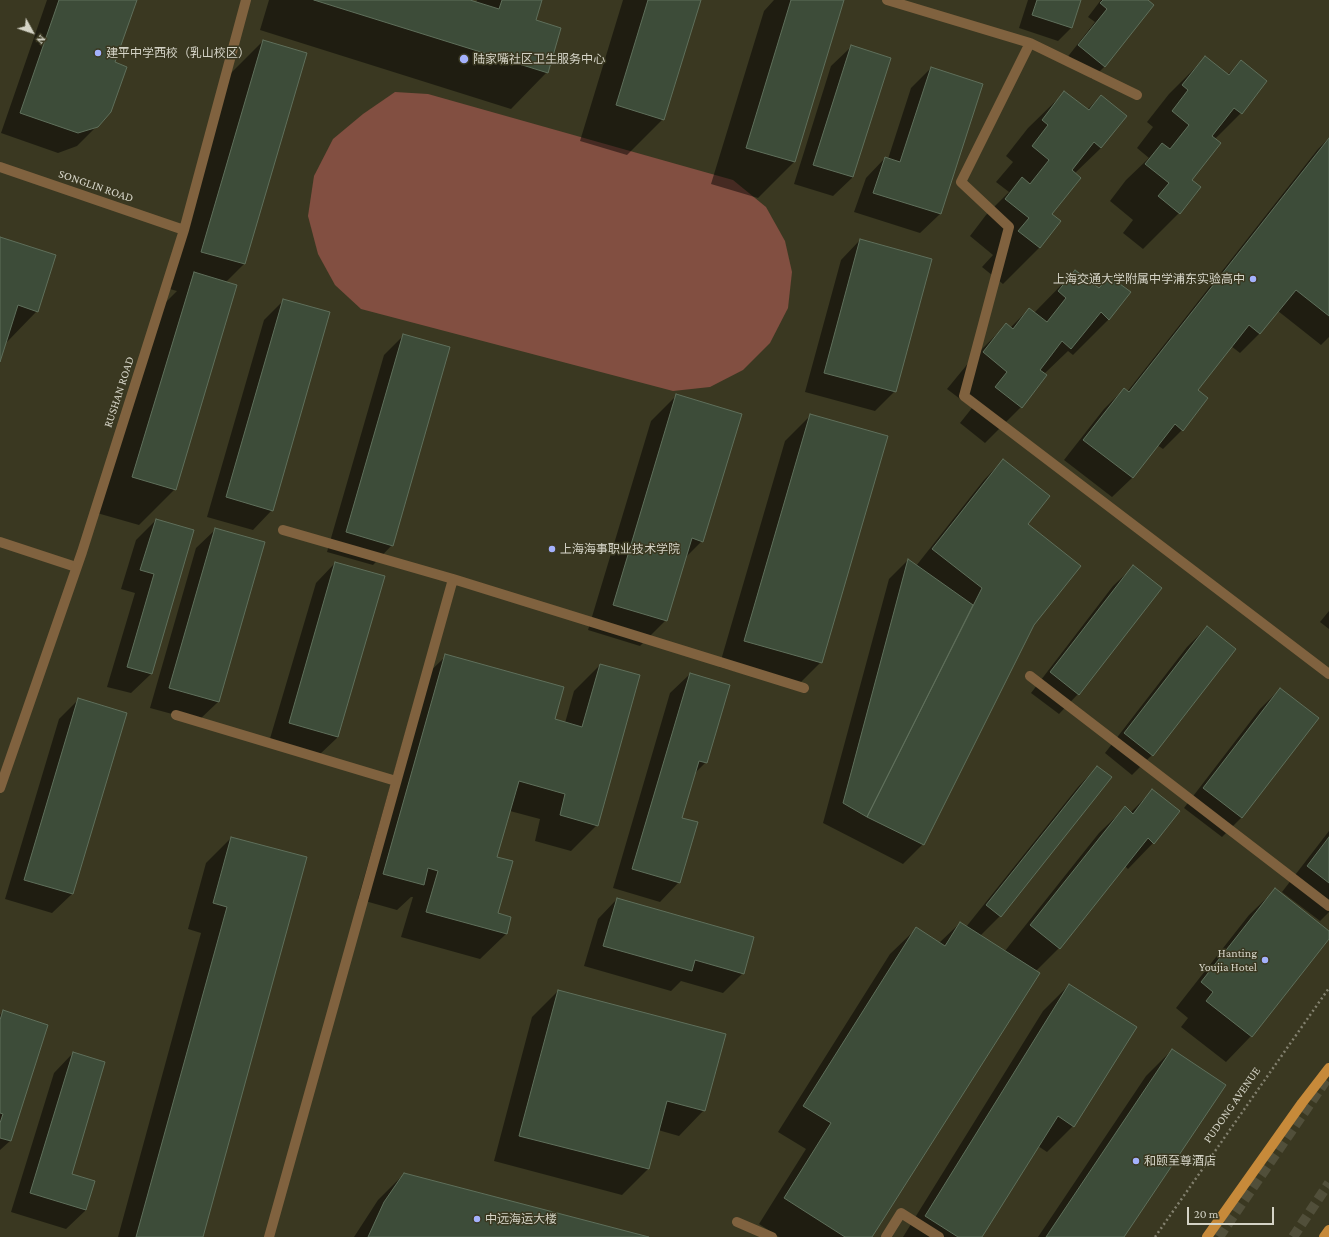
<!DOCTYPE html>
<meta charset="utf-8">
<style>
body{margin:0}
#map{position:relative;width:1329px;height:1237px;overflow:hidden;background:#3a3821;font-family:"Crimson Pro",serif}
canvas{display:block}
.north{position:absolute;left:12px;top:12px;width:40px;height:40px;-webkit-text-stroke:3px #3a3821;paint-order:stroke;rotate:130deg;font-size:11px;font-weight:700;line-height:16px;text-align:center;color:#d4d3c6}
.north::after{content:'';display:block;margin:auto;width:14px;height:18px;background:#d4d3c6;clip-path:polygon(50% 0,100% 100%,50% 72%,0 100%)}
.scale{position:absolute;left:1187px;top:1207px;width:87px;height:18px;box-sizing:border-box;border:2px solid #d4d3c6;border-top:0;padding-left:5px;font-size:12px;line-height:14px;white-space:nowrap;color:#d4d3c6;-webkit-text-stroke:3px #3a3821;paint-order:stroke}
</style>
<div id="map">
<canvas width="1329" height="1237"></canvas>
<div class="north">N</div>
<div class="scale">20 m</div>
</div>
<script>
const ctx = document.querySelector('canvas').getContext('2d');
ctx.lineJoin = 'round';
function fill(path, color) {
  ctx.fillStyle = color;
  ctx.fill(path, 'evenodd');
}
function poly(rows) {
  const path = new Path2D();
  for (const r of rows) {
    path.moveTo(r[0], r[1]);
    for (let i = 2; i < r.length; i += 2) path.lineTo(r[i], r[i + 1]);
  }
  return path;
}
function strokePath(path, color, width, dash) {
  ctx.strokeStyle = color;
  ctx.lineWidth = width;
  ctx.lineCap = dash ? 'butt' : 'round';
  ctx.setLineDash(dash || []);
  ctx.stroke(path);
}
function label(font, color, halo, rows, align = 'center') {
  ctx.font = font + ' "Crimson Pro","Noto Sans SC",serif';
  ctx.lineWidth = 3;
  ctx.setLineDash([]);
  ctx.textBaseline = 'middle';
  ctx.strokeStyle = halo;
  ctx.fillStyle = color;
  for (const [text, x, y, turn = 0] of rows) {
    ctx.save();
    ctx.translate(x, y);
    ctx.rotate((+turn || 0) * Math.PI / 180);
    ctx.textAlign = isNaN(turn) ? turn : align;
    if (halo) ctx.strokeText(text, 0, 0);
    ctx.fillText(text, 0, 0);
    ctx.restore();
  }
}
fill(poly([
 [395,92,428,94,733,180,766,207,785,241,792,272,788,308,770,343,743,370,710,387,673,391,361,309,335,285,318,254,308,216,314,176,333,139,363,114]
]), '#824f41');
fill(poly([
 [47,0,136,0,113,63,97,126,77,146,58,153,1,133],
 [269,0,467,0,476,3,477,0,541,0,534,21,547,72,511,109,260,30],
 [623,0,700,0,663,119,627,155,580,141],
 [774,0,843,0,794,162,758,198,711,184,764,11],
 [1028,0,1080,0,1071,28,1058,41,1019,28],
 [1101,0,1146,0,1105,66,1092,79,1066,59,1095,22,1088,17],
 [263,41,306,54,244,264,225,283,175,489,139,525,97,513,158,310,177,291,166,288,227,77],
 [851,47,853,177,833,196,794,184,831,66],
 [1205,58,1227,75,1241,62,1241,113,1215,139,1191,180,1200,187,1179,213,1143,249,1123,233,1133,220,1110,201,1126,180,1149,158,1137,148,1153,127,1147,122,1169,94],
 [931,68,982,85,940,214,920,233,854,212,866,178,885,158,888,159,911,88],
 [1065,92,1087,110,1101,96,1101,148,1074,174,1051,214,1059,221,1039,248,1003,284,982,267,993,255,970,236,986,215,1009,192,996,182,1013,162,1006,156,1028,128],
 [1329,138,1329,337,1321,345,1278,311,1260,333,1240,353,1231,346,1196,390,1182,430,1163,449,1157,445,1132,478,1112,497,1064,460,1104,409,1124,389,1127,392,1318,149],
 [0,238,37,311,5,344,0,359],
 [860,240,895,391,875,411,805,392,841,260],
 [1075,271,1097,289,1109,277,1109,319,1073,355,1068,351,1044,374,1021,407,985,443,960,423,972,408,947,389,970,361,1006,325,1010,328,1029,309,1034,313],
 [284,300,272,510,253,530,207,517,264,320],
 [404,335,392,545,373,565,327,552,384,355],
 [677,395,702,541,685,558,666,620,640,646,588,630,651,421],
 [811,415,821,662,795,688,719,667,785,441],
 [1003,460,1026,525,1033,625,923,844,903,864,823,823,889,579,908,560,916,566,984,480],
 [156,520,151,674,131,693,107,687,135,593,121,589,136,540],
 [216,529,264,542,218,702,198,721,150,708,196,548],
 [335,563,338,737,318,756,269,742,316,583],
 [1133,567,1078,694,1059,714,1031,693,1113,586],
 [1329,611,1329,629,1320,622],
 [1207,627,1152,755,1132,775,1105,753,1187,647],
 [446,656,553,720,565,723,574,691,600,665,597,825,571,851,535,841,540,819,510,811,496,858,497,914,506,934,480,959,401,937,413,897,411,897,397,910,358,899,420,681],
 [690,674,706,762,694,774,681,819,679,882,660,902,613,888,670,693],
 [1280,689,1242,817,1222,837,1184,808,1260,709],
 [79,699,126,713,72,894,52,913,5,899,59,719],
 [1097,767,1000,916,980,936,1005,951,1099,833,1125,808,1130,813,1153,790,1153,843,1128,869,1125,866,1059,948,1036,971,871,1237,779,1237,759,1224,806,1149,778,1132,890,954,916,929,939,943,960,923,966,927,1078,787],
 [1329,831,1329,912,1320,921,1282,892],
 [231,838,306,858,201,1237,118,1237,201,933,188,929,206,863],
 [1275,890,1329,932,1329,937,1251,1036,1226,1062,1181,1027,1188,1018,1176,1008,1249,915],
 [617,899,743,973,723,993,681,981,671,991,584,966,598,919],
 [1069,985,1073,1126,1047,1152,1038,1146,981,1237,903,1237,1043,1011],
 [558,991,704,1110,679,1136,658,1130,648,1169,622,1195,494,1161,532,1017],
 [3,1012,10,1141,0,1150,0,1015],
 [1172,1050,1123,1237,1038,1237,1146,1076],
 [73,1053,71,1174,86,1210,66,1229,11,1212,54,1073],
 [404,1174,645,1237,354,1237,378,1200]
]), '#0007');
const building = poly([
 [59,0,137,0,115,62,127,67,111,112,98,127,78,133,20,113,59,0],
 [314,0,470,0,499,9,502,0,542,0,536,20,561,28,548,73,314,0],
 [648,0,701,0,664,120,616,105,648,0],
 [791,0,844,0,795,162,746,148,791,0],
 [1037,0,1081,0,1072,28,1032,15,1037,0],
 [1103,0,1148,0,1154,5,1105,67,1078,45,1107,9,1100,3,1103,0],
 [263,40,307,53,245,264,201,252,263,40],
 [851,45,891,58,853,177,813,165,851,45],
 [1205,56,1229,75,1241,60,1267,81,1242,114,1234,108,1212,136,1221,143,1192,180,1201,187,1180,214,1158,196,1169,183,1145,164,1162,143,1170,149,1189,125,1172,111,1188,90,1182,85,1205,56],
 [931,67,983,84,941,214,873,193,885,157,900,162,931,67],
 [1064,91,1089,110,1101,95,1127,116,1101,148,1094,142,1072,170,1081,178,1052,214,1061,221,1040,248,1018,231,1029,218,1005,199,1022,177,1030,184,1049,160,1032,146,1048,125,1042,120,1064,91],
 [1329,138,1329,316,1296,290,1260,334,1249,325,1198,390,1208,398,1183,431,1175,424,1133,478,1083,440,1124,388,1129,392,1329,138],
 [0,237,56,255,38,312,18,305,0,362,0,237],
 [860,239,932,259,896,392,824,373,860,239],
 [1075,270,1099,288,1109,276,1131,292,1109,320,1101,312,1071,349,1062,341,1040,370,1047,375,1022,408,995,387,1007,372,983,352,1006,323,1013,329,1029,308,1047,322,1066,298,1058,291,1075,270],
 [194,272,237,285,176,490,132,477,194,272],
 [283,299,330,312,273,511,226,497,283,299],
 [403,334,450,347,393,546,346,532,403,334],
 [676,394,742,414,703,542,692,538,667,621,613,605,676,394],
 [810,414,888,436,822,663,744,641,810,414],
 [1003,459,1050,496,1028,524,1081,566,1034,625,924,845,867,817,982,588,932,549,1003,459],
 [156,519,194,530,152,674,127,667,154,574,140,570,156,519],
 [215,528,265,542,219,702,169,688,215,528],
 [908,559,973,605,867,817,843,803,908,559],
 [335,562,385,576,338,737,289,723,335,562],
 [1133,565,1162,588,1079,695,1050,672,1133,565],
 [1207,626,1236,649,1153,756,1124,733,1207,626],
 [445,654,564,687,555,719,582,727,600,664,640,675,598,826,560,815,565,794,519,781,497,857,513,861,498,913,511,917,507,934,426,912,438,871,428,868,424,885,383,874,445,654],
 [690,673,730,685,707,763,699,761,682,818,698,822,680,883,632,869,690,673],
 [1280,688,1319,718,1242,818,1203,788,1280,688],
 [78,698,127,713,73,894,24,880,78,698],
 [1097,766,1112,777,1001,917,986,905,1097,766],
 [1152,789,1180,811,1154,844,1148,838,1060,949,1030,925,1125,806,1133,814,1152,789],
 [231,837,307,857,203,1237,136,1237,227,907,213,903,231,837],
 [1329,837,1329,883,1307,866,1329,837],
 [1275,888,1329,931,1329,939,1252,1037,1206,1001,1213,992,1201,982,1275,888],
 [617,898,754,937,744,974,695,960,692,971,603,946,617,898],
 [960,922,1040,973,872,1237,845,1237,784,1198,831,1123,803,1106,916,927,945,946,960,922],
 [1069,984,1137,1027,1074,1127,1058,1116,982,1237,958,1237,925,1216,1069,984],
 [558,990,726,1034,705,1111,667,1101,649,1169,519,1136,558,990],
 [3,1010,48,1025,11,1141,0,1138,0,1123,3,1114,0,1113,0,1020,3,1010],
 [1172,1049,1226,1085,1124,1237,1046,1237,1172,1049],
 [73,1052,105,1062,72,1174,95,1181,86,1210,30,1193,73,1052],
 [404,1173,649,1237,368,1237,384,1202,404,1173]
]);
fill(building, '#3d4c39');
strokePath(building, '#5f6f5b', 1);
strokePath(poly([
 [1219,1237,1329,1076],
 [1293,1237,1329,1183]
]), '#514f3a', 10, [10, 5]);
strokePath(poly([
 [1155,1237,1329,988]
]), '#83816f', 2.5, [2, 3]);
strokePath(poly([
 [887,0,1030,43,961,182,1009,227,964,396,1329,674],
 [1030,43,1137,95],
 [283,530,453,579],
 [0,542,76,567],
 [1030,676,1329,906],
 [176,715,396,781],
 [737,1222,772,1237],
 [269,1237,453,579,804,688],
 [886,1237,901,1213,939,1237]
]), '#80623f', 10);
strokePath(poly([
 [0,167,184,230],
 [0,788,82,552,184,230,246,0]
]), '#80623f', 10);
strokePath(poly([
 [1207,1237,1302,1103,1329,1068],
 [1324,1237,1329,1230]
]), '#c78a3a', 10);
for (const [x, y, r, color] of [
 [98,53,4,"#a4b1fc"],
 [464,59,5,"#a4b1fc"],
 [1253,279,4,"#a4b1fc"],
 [552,549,4,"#a4b1fc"],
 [1265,960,4,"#a4b1fc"],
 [1136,1161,4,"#a4b1fc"],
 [477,1219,4,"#a4b1fc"]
]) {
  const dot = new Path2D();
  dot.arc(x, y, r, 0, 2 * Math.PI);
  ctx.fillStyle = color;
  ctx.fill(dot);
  strokePath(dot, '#3a3821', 1.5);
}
label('12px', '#d4d3c6', '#3a3821', [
 ["建平中学西校（乳山校区）",106,53],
 ["陆家嘴社区卫生服务中心",473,59],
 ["上海交通大学附属中学浦东实验高中",1245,279,"right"],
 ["上海海事职业技术学院",560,549],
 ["Hanting",1257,953,"right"],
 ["Youjia Hotel",1257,967,"right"],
 ["和颐至尊酒店",1144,1161],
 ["中远海运大楼",485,1219]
], 'left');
label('12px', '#d4d3c6', '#3a3821', [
 ["SONGLIN ROAD",96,186,19],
 ["RUSHAN ROAD",119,392,-72],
 ["PUDONG AVENUE",1232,1105,-55]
]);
</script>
